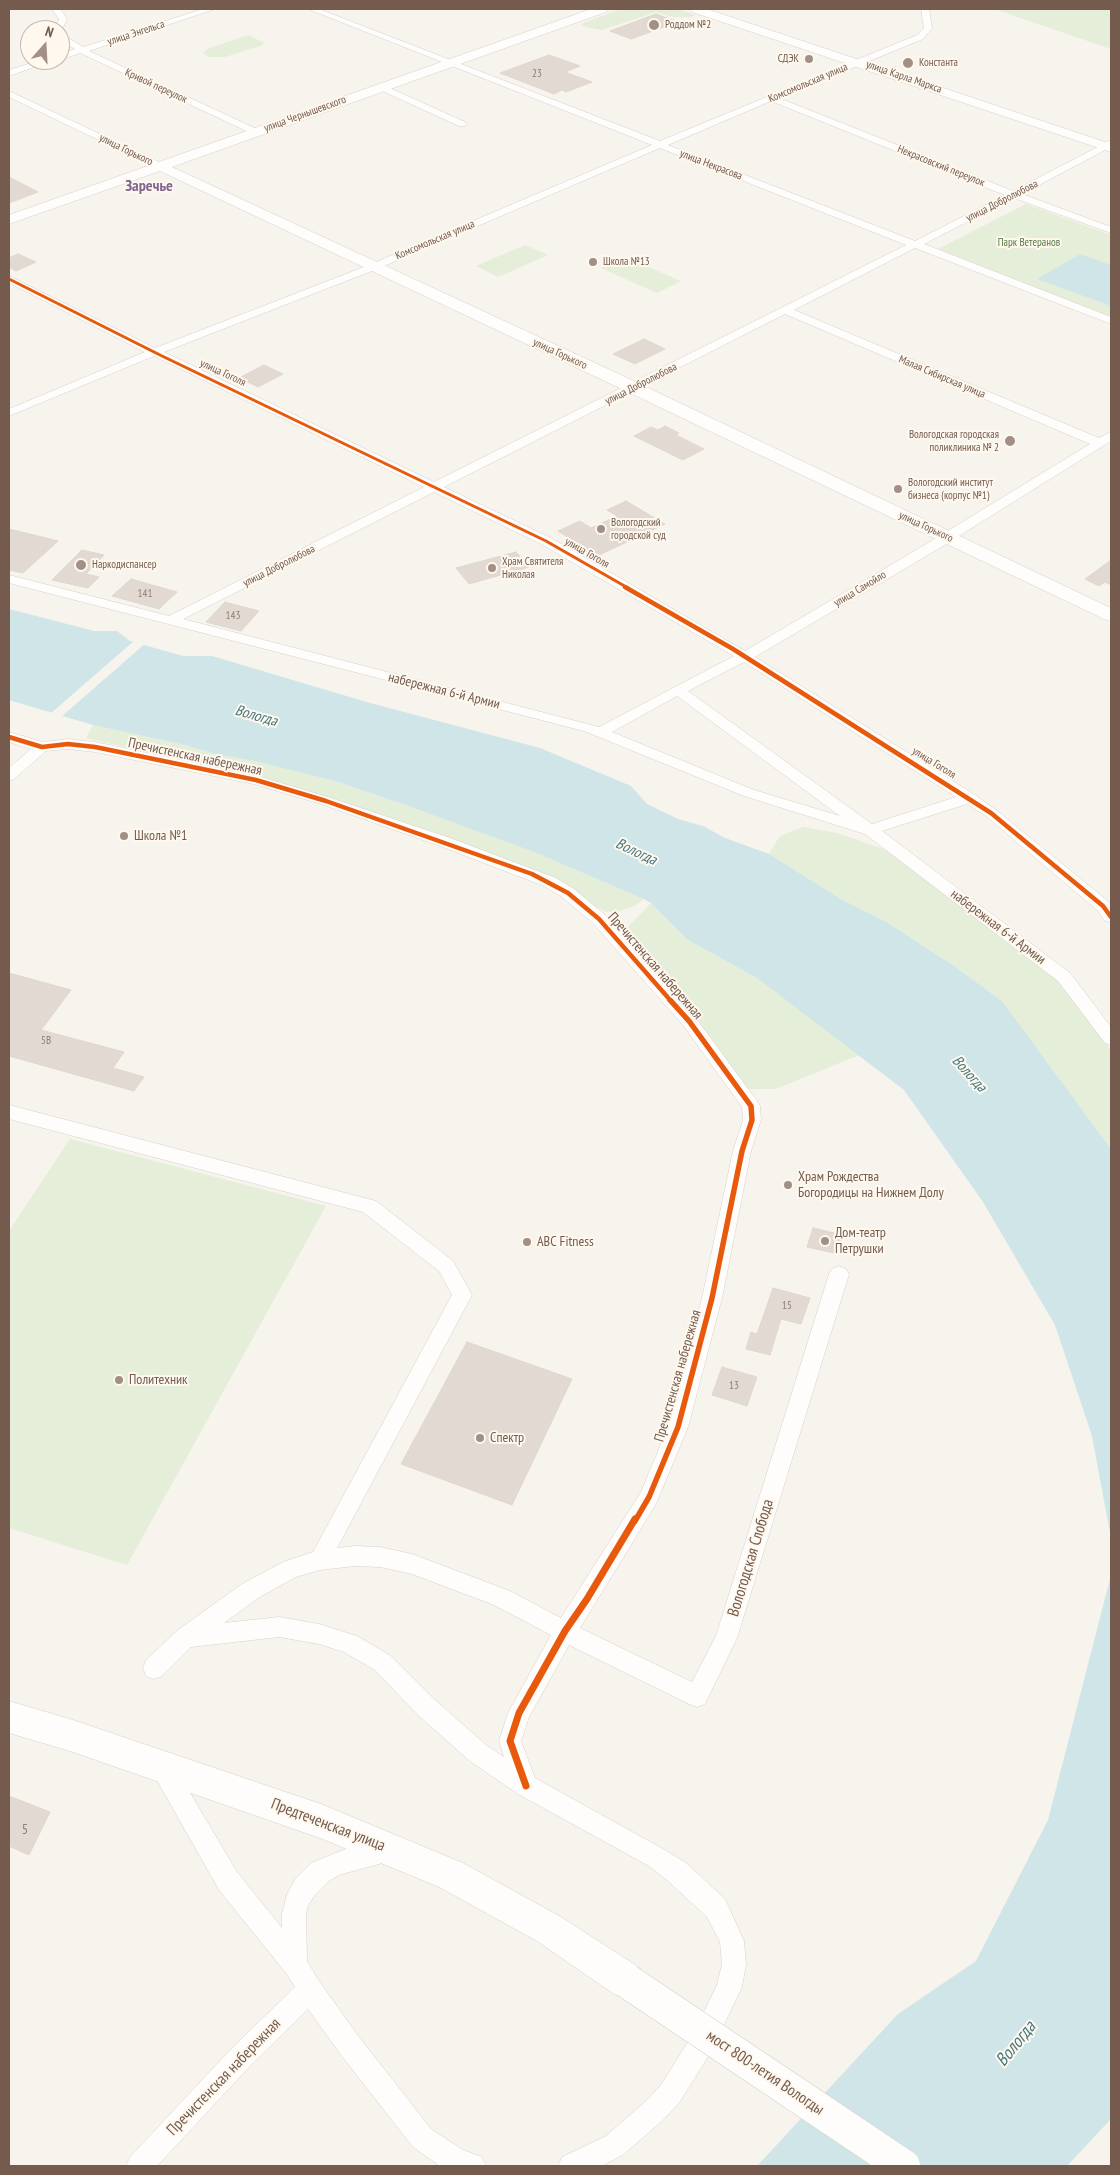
<!DOCTYPE html>
<meta charset="utf-8">
<style>
body{margin:0}
#map{position:relative;width:1120px;height:2175px;overflow:hidden;background:#f7f3ed;font-family:"PT Sans Narrow",sans-serif}
canvas{display:block}
.frame{position:absolute;inset:0;border:10px solid #745b4e;pointer-events:none}
.north{position:absolute;left:20px;top:20px;width:50px;height:50px;box-sizing:border-box;background:#fef8ef;border:1px solid #c7b9af;border-radius:50%;rotate:19deg;font-size:14px;font-weight:700;line-height:20px;text-align:center;color:#745b4e}
.north::after{content:'';display:block;margin:auto;width:18px;height:22px;background:#a29086;clip-path:polygon(50% 0,100% 100%,50% 72%,0 100%)}
</style>
<div id="map">
<canvas width="1120" height="2175"></canvas>
<div class="frame"></div>
<div class="north">N</div>
</div>
<script>
const ctx = document.querySelector('canvas').getContext('2d');
ctx.lineJoin = 'round';
function fill(path, color) {
  ctx.fillStyle = color;
  ctx.fill(path, 'evenodd');
}
function poly(rows) {
  const path = new Path2D();
  for (const r of rows) {
    path.moveTo(r[0], r[1]);
    for (let i = 2; i < r.length; i += 2) path.lineTo(r[i], r[i + 1]);
  }
  return path;
}
function strokePath(path, color, width, dash) {
  ctx.strokeStyle = color;
  ctx.lineWidth = width;
  ctx.lineCap = dash ? 'butt' : 'round';
  ctx.setLineDash(dash || []);
  ctx.stroke(path);
}
function label(font, color, halo, rows, align = 'center') {
  ctx.font = font + ' "PT Sans Narrow",sans-serif';
  ctx.lineWidth = 4;
  ctx.setLineDash([]);
  ctx.textBaseline = 'middle';
  ctx.strokeStyle = halo;
  ctx.fillStyle = color;
  for (const [text, x, y, turn = 0] of rows) {
    ctx.save();
    ctx.translate(x, y);
    ctx.rotate((+turn || 0) * Math.PI / 180);
    ctx.textAlign = isNaN(turn) ? turn : align;
    if (halo) ctx.strokeText(text, 0, 0);
    ctx.fillText(text, 0, 0);
    ctx.restore();
  }
}
fill(poly([
 [621,9,678,9,695,15,691,17,673,17,656,12,602,30,586,27,581,24],
 [994,9,1111,9,1111,49],
 [248,35,265,43,262,44,263,45,225,57,208,57,203,53,207,49],
 [1026,204,1111,235,1111,265,1080,254,1038,279,1111,306,1111,317,938,249],
 [525,245,548,255,498,277,476,266],
 [625,257,681,281,657,293,601,268],
 [93,725,185,745,215,754,250,760,335,781,400,803,534,852,644,899,634,906,617,912,607,912,587,903,570,890,258,778,86,738],
 [803,827,837,833,889,851,1058,980,1111,1050,1111,1149,1002,1001,954,966,888,923,839,898,769,854,780,836],
 [651,903,688,940,757,978,859,1055,776,1089,750,1089,741,1087,627,943,628,927],
 [70,1139,326,1206,127,1565,9,1528,9,1231]
]), '#e4eed9');
fill(poly([
 [1080,254,1111,265,1111,306,1037,279],
 [9,609,94,631,117,631,130,641,183,656,212,656,370,703,540,748,631,786,647,804,678,819,703,826,725,838,769,854,839,898,888,923,954,966,1002,1001,1111,1149,1111,1538,1092,1436,1055,1325,983,1202,904,1090,757,978,688,940,651,903,644,899,534,852,400,803,335,781,250,760,215,754,185,745,93,725,9,700],
 [1111,1575,1111,2119,1067,2166,757,2166,898,2014,976,1961,1048,1820]
]), '#cfe5e7');
fill(poly([
 [135,640,146,643,61,717,50,714]
]), '#f7f3ed');
const building = poly([
 [656,14,678,22,631,39,610,31,656,14],
 [549,55,580,66,565,72,592,82,566,92,562,90,554,94,500,73,549,55],
 [9,177,38,192,9,203,9,177],
 [18,254,36,262,16,271,9,267,9,258,18,254],
 [644,339,665,349,635,364,613,354,644,339],
 [264,365,283,374,258,387,239,378,264,365],
 [665,426,679,433,676,435,704,449,683,460,634,436,651,427,658,430,665,426],
 [626,501,665,524,597,556,558,531,580,521,591,528,617,516,607,510,626,501],
 [9,529,42,537,58,541,23,573,9,570,9,529],
 [82,550,104,555,86,574,99,577,88,588,52,580,82,550],
 [516,552,529,567,469,584,456,568,516,552],
 [1111,560,1111,585,1105,582,1099,586,1085,579,1111,560],
 [131,579,177,592,159,609,112,596,131,579],
 [225,602,259,611,241,631,206,622,225,602],
 [9,973,71,990,41,1030,124,1052,113,1068,144,1077,134,1091,9,1056,9,973],
 [813,1228,843,1235,838,1254,807,1247,813,1228],
 [773,1288,810,1298,801,1324,781,1319,770,1355,746,1349,751,1332,757,1334,773,1288],
 [467,1342,572,1379,512,1505,401,1464,467,1342],
 [722,1367,757,1377,747,1406,712,1395,722,1367],
 [9,1796,50,1812,29,1855,9,1846,9,1796]
]);
fill(building, '#e1d9d2');
strokePath(building, '#e0d6cf', 1);
const street = poly([
 [52,9,60,9,67,19,61,32,60,30,54,30,59,19,52,9],
 [203,9,215,9,89,51,259,130,259,134,253,134,80,53,60,60,60,54,75,49,60,40,60,33,83,47,203,9],
 [308,9,319,9,660,141,917,35,924,28,921,9,929,9,932,28,923,39,779,98,1013,191,1111,140,1111,147,1022,194,1111,227,1111,233,1014,198,924,244,1111,317,1111,324,915,248,794,310,1099,438,1111,432,1111,441,938,549,755,657,975,795,996,810,1109,902,1111,906,1111,922,1105,921,1097,910,986,816,967,804,882,831,1070,973,1111,1027,1111,1045,1105,1043,1058,981,865,834,744,796,584,731,9,583,9,575,169,616,424,487,154,356,9,416,9,409,145,352,9,283,9,276,155,348,369,265,652,145,308,9],
 [771,101,992,190,1005,195,915,241,668,145,771,101],
 [660,148,906,245,434,482,164,352,377,269,660,148],
 [785,314,1090,444,928,543,745,651,551,538,444,487,785,314],
 [434,492,541,544,734,656,599,727,183,619,434,492],
 [744,662,956,797,872,824,688,691,744,662],
 [677,696,840,816,754,790,612,732,677,696],
 [41,60,54,60,9,76,9,70,41,60],
 [381,84,465,122,467,124,465,126,459,126,378,89,376,87,381,84],
 [9,91,163,164,165,166,163,168,157,168,9,97,9,91],
 [9,732,43,742,68,739,95,742,261,777,331,798,450,838,556,878,574,889,605,915,695,1017,757,1101,760,1106,761,1120,751,1151,722,1298,688,1427,656,1504,580,1628,692,1682,716,1636,829,1274,832,1269,839,1266,846,1269,849,1274,737,1638,705,1704,697,1707,689,1704,569,1645,529,1717,521,1741,535,1778,665,1850,686,1863,725,1899,744,1941,746,1964,742,1987,711,2052,679,2103,663,2120,624,2154,602,2166,558,2166,562,2157,606,2136,645,2102,661,2085,693,2034,717,1985,722,1964,720,1942,707,1917,668,1881,649,1866,518,1794,470,1761,418,1715,375,1670,344,1652,319,1644,279,1637,191,1647,162,1676,154,1679,146,1676,143,1668,146,1660,178,1630,242,1584,283,1562,313,1552,452,1295,439,1271,363,1212,9,1119,9,1105,376,1201,453,1261,472,1295,337,1548,355,1546,380,1547,412,1554,510,1591,561,1618,641,1492,668,1427,702,1298,733,1151,743,1120,742,1107,683,1025,593,923,562,897,544,886,440,846,321,804,254,784,95,752,68,749,46,751,14,779,9,781,9,768,31,749,9,742,9,732],
 [355,1566,380,1567,412,1574,494,1605,551,1635,508,1713,499,1741,504,1757,486,1745,434,1699,391,1656,357,1636,319,1624,279,1617,224,1623,258,1598,296,1577,320,1570,355,1566],
 [162,1756,170,1759,237,1872,282,1928,282,1914,287,1894,296,1878,311,1863,348,1848,385,1840,393,1844,397,1852,393,1860,339,1875,329,1881,314,1896,308,1906,306,1914,307,1961,319,1981,359,2037,431,2129,463,2150,482,2157,486,2166,440,2166,413,2147,341,2055,308,2009,251,2065,157,2166,126,2166,130,2157,233,2047,295,1987,286,1973,219,1890,154,1775,150,1767,154,1759,162,1756]
]);
const secondary = poly([
 [591,9,608,9,606,12,172,167,621,375,1111,608,1111,621,1104,619,609,383,160,171,9,224,9,215,591,9],
 [690,9,707,9,1111,144,1111,152,692,12,690,9],
 [9,1701,70,1719,321,1804,463,1863,561,1917,640,1968,645,1981,640,1994,627,1999,614,1994,537,1941,439,1887,320,1838,70,1751,9,1733,9,1701]
]);
strokePath(street, '#d6d0cb', 1);
strokePath(secondary, '#d6d0ca', 1);
fill(street, '#fefdfc');
fill(secondary, '#fefdfc');
const secondaryBridge = poly([
 [627,1981,903,2166]
]);
strokePath(secondaryBridge, '#d6d0ca', 35, []);
strokePath(secondaryBridge, '#fefdfc', 34);
strokePath(poly([
 [9,279,162,356,546,541,628,588]
]), '#e8590c', 3);
strokePath(poly([
 [625,587,733,649,991,813,1103,906,1111,917],
 [9,737,42,747,68,744,95,747,256,780,326,801,532,874,568,893,599,919,671,1001]
]), '#e8590c', 4.5);
strokePath(poly([
 [635,1521,649,1497,678,1427,712,1298,742,1151,752,1120,751,1106,689,1021,670,1000]
]), '#e8590c', 5.5);
strokePath(poly([
 [526,1786,510,1741,519,1713,565,1631,587,1599,635,1519]
]), '#e8590c', 7);
for (const [x, y, r, color] of [
 [654,25,6,"#a29086"],
 [809,59,5,"#a29086"],
 [908,63,6,"#a29086"],
 [593,262,5,"#a29086"],
 [1010,441,6,"#a29086"],
 [898,489,5,"#a29086"],
 [601,529,5,"#a29086"],
 [81,565,6,"#a29086"],
 [492,568,5,"#a29086"],
 [124,836,5,"#a29086"],
 [788,1185,5,"#a29086"],
 [825,1241,5,"#a29086"],
 [527,1242,5,"#a29086"],
 [119,1380,5,"#a29086"],
 [480,1438,5,"#a29086"]
]) {
  const dot = new Path2D();
  dot.arc(x, y, r, 0, 2 * Math.PI);
  ctx.fillStyle = color;
  ctx.fill(dot);
  strokePath(dot, '#fef8ef', 2);
}
label('11px', '#745b4e', '#fef8ef', [
 ["Роддом №2",665,25],
 ["СДЭК",799,59,"right"],
 ["Константа",919,63],
 ["Школа №13",603,262],
 ["Вологодская городская",999,435,"right"],
 ["поликлиника № 2",999,448,"right"],
 ["Вологодский институт",908,483],
 ["бизнеса (корпус №1)",908,496],
 ["Вологодский",611,523],
 ["городской суд",611,536],
 ["Храм Святителя",502,562],
 ["Николая",502,575],
 ["Наркодиспансер",92,565]
], 'left');
label('11px', '#745b4e', '#fef8ef', [
 ["улица Энгельса",136,33,-18],
 ["улица Карла Маркса",904,77,19],
 ["Комсомольская улица",808,83,-23],
 ["Кривой переулок",156,86,25],
 ["улица Чернышевского",305,114,-20],
 ["улица Горького",126,150,26],
 ["улица Некрасова",711,165,21],
 ["Некрасовский переулок",941,166,22],
 ["улица Добролюбова",1002,201,-27],
 ["Комсомольская улица",435,240,-23],
 ["улица Горького",560,354,25],
 ["улица Гоголя",223,373,25],
 ["Малая Сибирская улица",942,377,23],
 ["улица Добролюбова",641,384,-27],
 ["улица Горького",926,527,25],
 ["улица Гоголя",587,553,30],
 ["улица Добролюбова",279,566,-27],
 ["улица Самойло",860,589,-31],
 ["улица Гоголя",934,763,32]
]);
label('11px', '#927d72', null, [
 ["23",537,74],
 ["141",145,594],
 ["143",233,616],
 ["5В",46,1041],
 ["15",787,1306],
 ["13",734,1386]
]);
label('11px', '#567946', '#fef8ef', [
 ["Парк Ветеранов",1029,243]
]);
label('14px', '#745b4e', '#fef8ef', [
 ["набережная 6-й Армии",444,691,14],
 ["Пречистенская набережная",195,757,12],
 ["набережная 6-й Армии",998,927,37],
 ["Пречистенская набережная",655,966,49],
 ["Пречистенская набережная",678,1376,-74]
]);
label('14px', '#745b4e', '#fef8ef', [
 ["Школа №1",134,836],
 ["Храм Рождества",798,1177],
 ["Богородицы на Нижнем Долу",798,1193],
 ["Дом-театр",835,1233],
 ["Петрушки",835,1249],
 ["ABC Fitness",537,1242],
 ["Политехник",129,1380],
 ["Спектр",490,1438]
], 'left');
label('14px', '#927d72', null, [
 ["5",25,1830]
]);
label('italic 15px', '#45777f', '#fef8ef', [
 ["Вологда",256,716,16],
 ["Вологда",636,852,25],
 ["Вологда",969,1074,48]
]);
label('bold 16px', '#816690', '#fef8ef', [
 ["Заречье",149,186]
]);
label('16px', '#745b4e', '#fef8ef', [
 ["Вологодская Слобода",751,1558,-73],
 ["Предтеченская улица",328,1825,21],
 ["мост 800-летия Вологды",765,2073,34],
 ["Пречистенская набережная",224,2077,-46]
]);
label('italic 18px', '#45777f', '#fef8ef', [
 ["Вологда",1016,2044,-51]
]);
</script>
